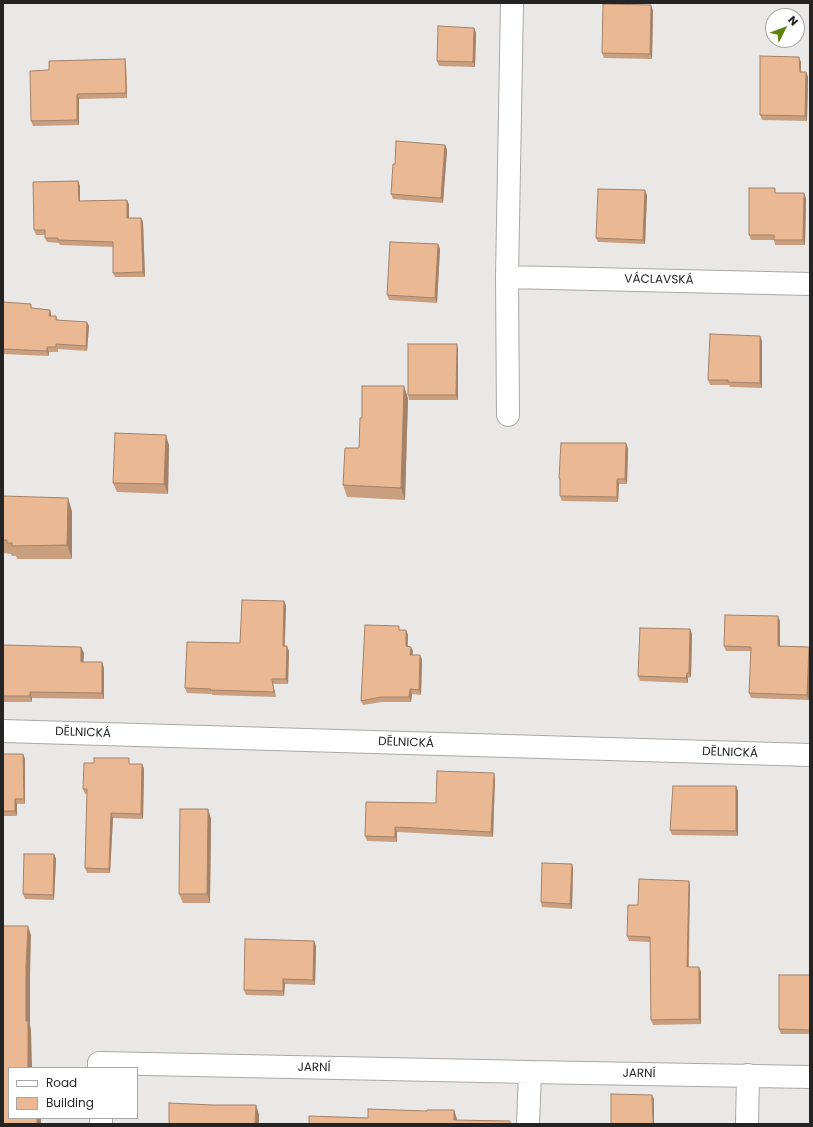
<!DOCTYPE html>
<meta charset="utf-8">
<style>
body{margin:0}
#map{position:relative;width:813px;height:1127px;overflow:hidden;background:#eae8e6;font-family:Poppins,sans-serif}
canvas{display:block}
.frame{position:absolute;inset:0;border:4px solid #252424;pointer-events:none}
.legend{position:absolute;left:8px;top:1067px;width:130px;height:52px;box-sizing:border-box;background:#fff;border:1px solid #a8a7a7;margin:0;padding:5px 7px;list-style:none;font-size:12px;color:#252424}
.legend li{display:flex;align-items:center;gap:8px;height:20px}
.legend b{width:20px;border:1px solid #a8a7a7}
.north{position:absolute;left:765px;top:8px;width:40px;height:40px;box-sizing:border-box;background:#fff;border:1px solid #a8a7a7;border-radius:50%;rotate:48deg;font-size:11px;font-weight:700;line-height:16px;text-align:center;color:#252424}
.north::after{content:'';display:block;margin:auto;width:14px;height:18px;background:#5b8309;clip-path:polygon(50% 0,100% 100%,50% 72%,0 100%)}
</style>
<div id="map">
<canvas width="813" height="1127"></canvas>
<div class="frame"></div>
<ul class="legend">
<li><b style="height:5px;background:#fff"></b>Road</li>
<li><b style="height:11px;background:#eab994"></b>Building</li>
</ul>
<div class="north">N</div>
</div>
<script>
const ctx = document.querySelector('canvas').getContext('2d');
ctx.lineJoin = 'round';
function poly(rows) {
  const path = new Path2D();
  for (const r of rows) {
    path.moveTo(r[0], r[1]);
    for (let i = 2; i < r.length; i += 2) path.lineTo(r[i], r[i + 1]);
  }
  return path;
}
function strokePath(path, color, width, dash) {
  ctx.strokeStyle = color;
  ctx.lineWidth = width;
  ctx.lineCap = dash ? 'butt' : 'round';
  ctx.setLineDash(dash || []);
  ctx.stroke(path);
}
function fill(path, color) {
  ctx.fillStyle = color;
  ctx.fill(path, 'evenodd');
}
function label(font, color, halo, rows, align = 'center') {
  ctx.font = font + ' Poppins,sans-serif';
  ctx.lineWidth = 3;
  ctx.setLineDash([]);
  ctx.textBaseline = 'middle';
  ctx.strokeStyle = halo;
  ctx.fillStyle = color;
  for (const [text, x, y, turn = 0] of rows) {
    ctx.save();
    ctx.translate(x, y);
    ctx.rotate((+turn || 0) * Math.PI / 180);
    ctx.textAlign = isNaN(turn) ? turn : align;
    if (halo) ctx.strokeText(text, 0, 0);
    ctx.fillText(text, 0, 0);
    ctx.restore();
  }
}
const minor = poly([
 [507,277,810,284],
 [508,415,507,277,512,3],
 [3,731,810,755],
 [99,1068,99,1063,530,1072,810,1077],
 [101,1118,101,1124],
 [528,1124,530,1072],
 [747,1124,748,1075]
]);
strokePath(minor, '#aba8a6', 24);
strokePath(minor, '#fff', 22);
fill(poly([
 [653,10,652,59,604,58,602,53],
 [474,28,476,33,475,67,439,66,437,61],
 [801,62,801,72,806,72,808,77,807,121,762,120,760,115],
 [126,64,127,98,79,99,79,125,33,126,31,121,49,70],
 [445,145,447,150,443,203,393,199,391,194,395,164],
 [78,181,80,186,80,201,127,200,129,205,129,218,141,218,143,222,145,277,115,277,113,273,113,247,60,245,59,243,47,242,45,238,45,235,36,235,34,230],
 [777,193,806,198,805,245,775,245,774,240,751,240,749,235],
 [647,195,645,244,598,242,596,238],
 [438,244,440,249,437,303,389,300,387,295],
 [3,302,33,308,50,310,51,314,51,316,56,316,58,320,89,326,87,351,58,349,58,352,49,352,49,356,3,354],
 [760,336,762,341,762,388,730,387,729,385,710,385,708,380],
 [458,349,458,400,409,400,408,395],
 [408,398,405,500,347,497,343,485,359,448,362,418],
 [169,445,168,494,117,492,113,483],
 [628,448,627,484,619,484,618,502,562,501,560,496,560,481,559,478],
 [3,496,72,511,72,559,17,559,16,556,12,556,11,554,3,553],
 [284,601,286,606,285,646,289,651,288,684,273,684,276,697,212,695,212,694,187,693,185,688,240,643],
 [780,621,780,646,809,647,809,700,751,698,749,693,751,651,726,651,724,646],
 [690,629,692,634,691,677,688,678,688,683,640,681,638,676],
 [401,630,406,630,408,635,408,646,413,651,412,655,420,655,422,660,421,695,412,694,411,702,382,702,363,705,361,701],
 [3,645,84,653,83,662,104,668,104,699,32,698,32,702,3,702],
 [3,754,23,754,25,759,25,804,17,804,17,816,3,816],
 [131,764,142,764,144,769,143,819,113,818,110,873,87,873,85,868,87,794,85,794,83,789],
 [495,778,493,837,397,832,397,842,367,841,365,836,436,803],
 [736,786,738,791,738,836,672,835,670,830],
 [211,818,210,903,183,903,179,894],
 [54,854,56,859,54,900,25,899,23,894],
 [573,868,572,909,542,907,541,902],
 [690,885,689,967,701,972,701,1024,653,1025,651,1020,650,942,629,941,627,936,638,905],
 [314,941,316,946,315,985,285,984,284,996,246,995,244,990],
 [810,975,810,1034,781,1034,779,1029]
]), '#c99f7f');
fill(poly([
 [651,5,653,10,652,59,650,54],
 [474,28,476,33,475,67,473,62],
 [799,57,801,62,801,77,800,72],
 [125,59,126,64,127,98,126,93],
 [806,72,808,77,807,121,805,116],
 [77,94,79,99,79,125,77,120],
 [445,145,447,150,443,203,441,198],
 [78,181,80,186,80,206,79,201],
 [645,190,647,195,645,244,643,240],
 [804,193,806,198,805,245,803,240],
 [127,200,129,205,129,223,127,218],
 [141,218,143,222,145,277,143,272],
 [438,244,440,249,437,303,435,298],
 [50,310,51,314,51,321,49,316],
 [87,322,89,326,87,351,86,346],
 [760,336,762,341,762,388,760,383],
 [457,344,458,349,458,400,456,395],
 [47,347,49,352,49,356,47,351],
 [404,386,408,398,405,500,401,488],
 [166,435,169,445,168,494,164,484],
 [626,443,628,448,627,484,625,479],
 [617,479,619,484,618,502,617,497],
 [68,498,72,511,72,559,67,545],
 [284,601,286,606,284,651,283,646],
 [778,616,780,621,780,651,778,646],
 [690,629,692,634,691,677,689,673],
 [406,630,408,635,407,651,406,646],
 [287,646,289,651,288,684,286,679],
 [81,647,84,653,83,668,81,662],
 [411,647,413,651,412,660,410,655],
 [809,647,810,651,810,664,809,700,807,695],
 [420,655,422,660,421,695,419,690],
 [102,662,104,668,104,699,102,693],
 [687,673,688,678,688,683,686,678],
 [272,679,273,684,276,697,274,692],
 [410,689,412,694,411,702,409,697],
 [30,692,32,698,32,702,30,696],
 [23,754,25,759,25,804,24,799],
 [142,764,144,769,143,819,141,814],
 [494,773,495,778,493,837,491,832],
 [736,786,738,791,738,836,736,831],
 [15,799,17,804,17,816,15,811],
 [208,809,211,818,210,903,207,894],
 [111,813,113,818,110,873,109,869],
 [395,827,397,832,397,842,395,837],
 [54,854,56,859,54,900,53,895],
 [572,864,573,868,572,909,570,904],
 [689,881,690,885,688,972,687,967],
 [28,926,31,935,30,976,30,1025,31,1030,32,1068,28,1068,26,1021,26,967],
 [314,941,316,946,315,985,313,980],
 [699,967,701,972,701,1024,699,1019],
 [283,979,285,984,284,996,283,991],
 [652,1095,654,1099,654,1124,653,1124],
 [256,1105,259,1114,259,1124,255,1124],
 [454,1110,457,1119,457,1124,454,1120],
 [37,1118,41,1118,41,1124,37,1124]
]), '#a48268');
const building = poly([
 [603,4,651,5,650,54,602,53,603,4],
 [438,26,474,28,473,62,437,61,438,26],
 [760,56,799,57,800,72,806,72,805,116,760,115,760,56],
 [125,59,126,93,77,94,77,120,31,121,30,71,49,70,49,61,125,59],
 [396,141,445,145,441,198,391,194,393,164,395,164,396,141],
 [78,181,79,201,127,200,127,218,141,218,143,272,113,273,113,242,58,240,58,238,45,238,45,230,34,230,33,182,78,181],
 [749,188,775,188,775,193,804,193,803,240,774,240,774,235,749,235,749,188],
 [598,189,645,190,643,240,596,238,598,189],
 [390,242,438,244,435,298,387,295,390,242],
 [3,302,31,304,31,308,50,310,49,316,56,316,56,320,87,322,86,346,56,344,56,347,47,347,47,351,3,349,3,302],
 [710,334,760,336,760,383,728,382,728,380,708,380,710,334],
 [408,344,457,344,456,395,408,395,408,344],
 [362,386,404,386,401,488,343,485,345,448,359,448,360,418,362,418,362,386],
 [115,433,166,435,164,484,113,483,115,433],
 [561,443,626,443,625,479,617,479,617,497,560,496,560,478,559,478,561,443],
 [3,496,68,498,67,545,12,546,12,543,7,543,7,540,3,540,3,496],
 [242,600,284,601,283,646,287,646,286,679,272,679,274,692,210,690,211,689,185,688,187,642,240,643,242,600],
 [725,615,778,616,778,646,809,647,807,695,749,693,751,647,724,646,725,615],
 [365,625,399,626,399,630,406,630,406,646,411,647,410,655,420,655,419,690,410,689,409,697,381,697,361,701,365,625],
 [640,628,690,629,689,673,687,673,686,678,638,676,640,628],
 [3,645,81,647,81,662,102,662,102,693,30,692,30,696,3,696,3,645],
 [3,754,23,754,24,799,15,799,15,811,3,811,3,754],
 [94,758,129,758,129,764,142,764,141,814,111,813,109,869,85,868,87,789,83,789,84,763,94,763,94,758],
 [437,771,494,773,491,832,395,827,395,837,365,836,366,802,436,803,437,771],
 [673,786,736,786,736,831,670,830,673,786],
 [180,809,208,809,207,894,179,894,180,809],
 [24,854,54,854,53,895,23,894,24,854],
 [542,863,572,864,570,904,541,902,542,863],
 [639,879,689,881,687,967,699,967,699,1019,651,1020,650,937,627,936,628,905,638,905,639,879],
 [3,926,28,926,26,967,26,1021,28,1021,28,1068,9,1068,9,1118,37,1118,37,1124,3,1124,3,926],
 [245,939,314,941,313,980,283,979,283,991,244,990,245,939],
 [779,975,810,975,810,1030,779,1029,779,975],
 [611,1094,652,1095,653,1124,611,1124,611,1094],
 [169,1103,213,1105,256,1105,255,1124,169,1124,169,1103],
 [368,1109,427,1111,427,1110,454,1110,454,1120,510,1121,510,1124,309,1124,309,1116,368,1118,368,1109]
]);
fill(building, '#eab994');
strokePath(building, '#a48268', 1);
label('12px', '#252424', '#fff', [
 ["VÁCLAVSKÁ",659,280,1],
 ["DĚLNICKÁ",83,733,2],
 ["DĚLNICKÁ",406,743,2],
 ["DĚLNICKÁ",730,753,2],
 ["JARNÍ",314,1068,1],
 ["JARNÍ",639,1074,1]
]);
</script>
